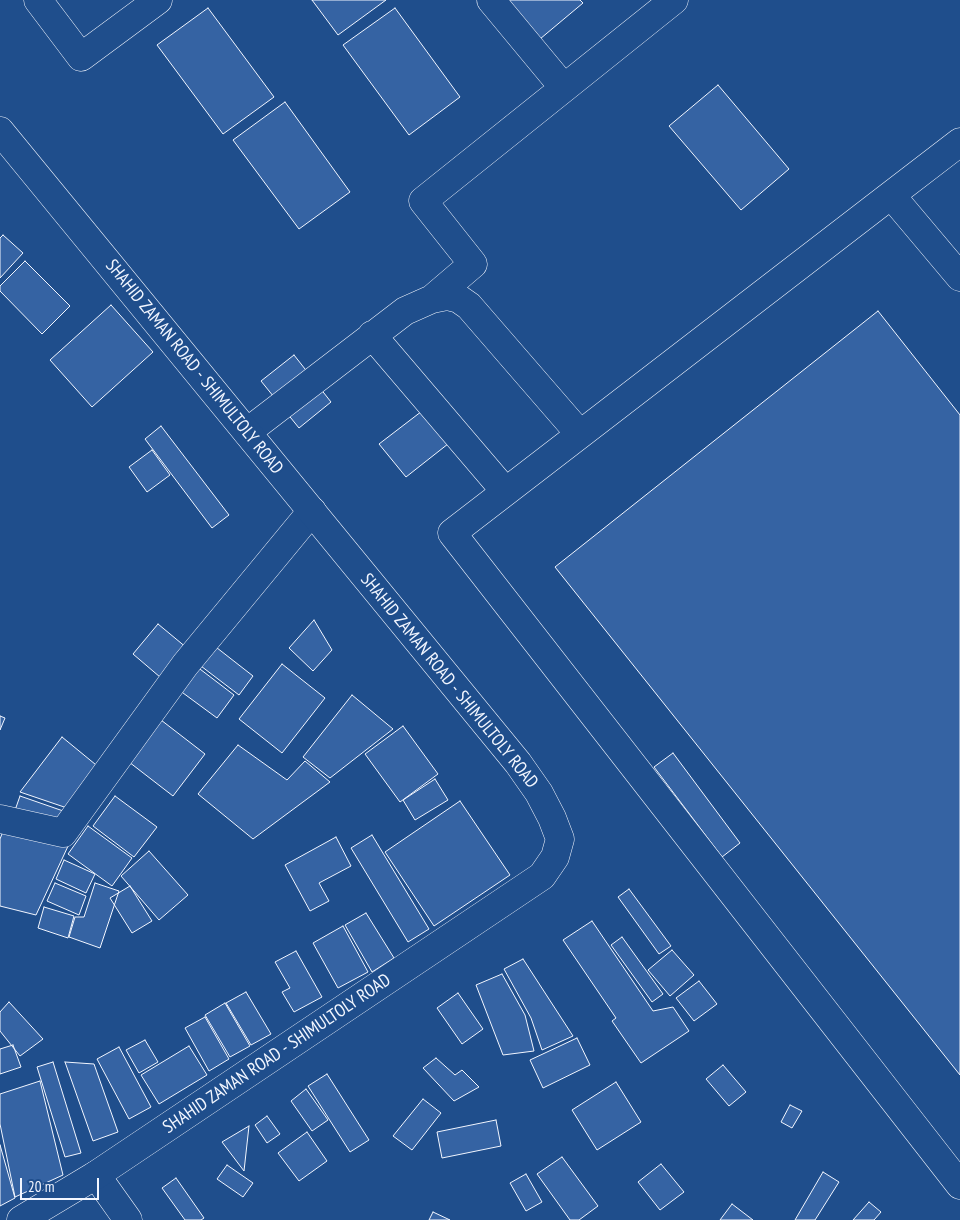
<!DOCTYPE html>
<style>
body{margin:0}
#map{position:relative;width:960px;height:1220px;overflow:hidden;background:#1f4e8c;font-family:"PT Sans Narrow",sans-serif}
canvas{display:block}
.scale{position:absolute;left:20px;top:1178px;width:79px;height:22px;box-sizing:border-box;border:2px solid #f2f6ff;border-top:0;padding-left:6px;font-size:15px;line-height:18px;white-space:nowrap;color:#f2f6ff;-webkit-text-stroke:4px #1f4e8c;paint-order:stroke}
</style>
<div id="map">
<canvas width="960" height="1220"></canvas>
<div class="scale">20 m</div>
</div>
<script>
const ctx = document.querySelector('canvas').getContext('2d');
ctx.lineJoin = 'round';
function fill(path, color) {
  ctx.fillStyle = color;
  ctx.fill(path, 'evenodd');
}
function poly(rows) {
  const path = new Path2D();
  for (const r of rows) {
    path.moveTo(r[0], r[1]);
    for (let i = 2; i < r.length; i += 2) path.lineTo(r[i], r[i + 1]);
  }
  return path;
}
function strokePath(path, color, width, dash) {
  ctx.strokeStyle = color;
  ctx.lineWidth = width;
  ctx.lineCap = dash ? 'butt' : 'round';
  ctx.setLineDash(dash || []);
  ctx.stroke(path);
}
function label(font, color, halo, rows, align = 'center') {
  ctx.font = font + ' "PT Sans Narrow",sans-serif';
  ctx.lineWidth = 4;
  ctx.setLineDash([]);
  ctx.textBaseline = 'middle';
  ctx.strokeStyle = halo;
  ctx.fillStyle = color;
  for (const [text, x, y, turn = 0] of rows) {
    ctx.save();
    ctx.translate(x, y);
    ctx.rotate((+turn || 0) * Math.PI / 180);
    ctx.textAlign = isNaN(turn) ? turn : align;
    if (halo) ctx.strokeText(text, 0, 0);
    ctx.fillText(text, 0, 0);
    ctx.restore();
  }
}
const building = poly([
 [312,0,386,0,338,35,312,0],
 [496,0,580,0,583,3,534,44,496,0],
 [208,8,274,97,223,134,157,45,208,8],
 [395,8,460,97,409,135,343,45,395,8],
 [718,85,789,169,741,210,669,126,718,85],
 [285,102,350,192,299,229,233,140,285,102],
 [3,235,23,253,0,278,0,238,3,235],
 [25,261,70,306,42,334,0,291,0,286,25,261],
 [111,305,153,352,92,407,50,360,111,305],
 [878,311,960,415,960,1075,555,567,878,311],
 [294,355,331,402,299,428,261,381,294,355],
 [426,408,453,440,406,477,379,444,426,408],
 [161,426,229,515,212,528,145,439,161,426],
 [152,450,170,475,147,492,129,467,152,450],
 [314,620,332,650,313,671,289,648,314,620],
 [158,624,193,653,167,683,133,654,158,624],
 [212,644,253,676,239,695,197,663,212,644],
 [282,664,325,698,282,753,239,719,282,664],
 [196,666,234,695,217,718,179,690,196,666],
 [352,695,393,729,330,778,303,757,352,695],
 [0,716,5,718,0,730,0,716],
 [161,720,205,754,173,796,129,762,161,720],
 [403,726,438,774,400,802,365,754,403,726],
 [62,737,101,769,73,810,20,792,62,737],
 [238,745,287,780,305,761,330,782,253,839,198,794,238,745],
 [673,753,740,843,722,857,654,767,673,753],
 [435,779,448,800,415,820,403,800,435,779],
 [20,796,69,813,63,832,13,816,20,796],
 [115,796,157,827,134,857,93,826,115,796],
 [460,801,510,875,434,926,385,852,460,801],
 [9,816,69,844,36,915,0,906,0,839,9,816],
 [88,826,132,858,112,886,68,854,88,826],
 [372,835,429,929,408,942,351,848,372,835],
 [336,837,351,866,319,883,329,901,310,911,285,865,336,837],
 [149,851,188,895,159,920,121,876,149,851],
 [64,860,95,874,86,893,56,879,64,860],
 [55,883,86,896,79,915,47,901,55,883],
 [95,883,119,891,100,948,69,937,75,917,84,917,95,883],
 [130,886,152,921,132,933,110,898,130,886],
 [629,889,671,946,659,954,618,897,629,889],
 [44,907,74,916,68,938,38,928,44,907],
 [366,913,394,958,372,972,345,925,366,913],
 [592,921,653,1011,673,1007,689,1031,641,1063,612,1021,616,1018,563,940,592,921],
 [343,926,368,972,338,988,313,943,343,926],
 [622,937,663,994,652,1002,611,945,622,937],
 [672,950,694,975,670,996,648,970,672,950],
 [296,951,322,997,294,1012,282,992,290,988,275,962,296,951],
 [523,959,573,1036,542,1050,531,1018,504,969,523,959],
 [502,974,525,1015,534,1051,503,1055,476,985,502,974],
 [699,981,717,1004,694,1021,676,998,699,981],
 [246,992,271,1034,251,1045,226,1003,246,992],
 [458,993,483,1029,462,1044,437,1008,458,993],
 [9,1002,43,1039,20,1056,0,1031,0,1012,9,1002],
 [225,1003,250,1046,230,1057,205,1015,225,1003],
 [205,1017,229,1059,209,1071,185,1028,205,1017],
 [577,1038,590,1065,543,1088,530,1060,577,1038],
 [145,1040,158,1062,139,1073,126,1050,145,1040],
 [13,1045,21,1067,0,1074,0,1049,13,1045],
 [189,1046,207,1075,159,1104,141,1075,189,1046],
 [119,1047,151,1107,129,1119,97,1059,119,1047],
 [436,1058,455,1075,462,1070,479,1087,454,1101,423,1068,436,1058],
 [53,1062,81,1153,65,1157,37,1067,53,1062],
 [65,1062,94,1064,118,1132,93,1141,65,1062],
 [723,1065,746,1092,729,1106,706,1079,723,1065],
 [327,1074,369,1140,350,1152,308,1086,327,1074],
 [40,1081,63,1175,15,1197,0,1124,0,1094,40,1081],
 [616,1082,641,1122,597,1150,572,1110,616,1082],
 [306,1089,328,1120,312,1131,291,1101,306,1089],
 [423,1099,441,1113,412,1150,393,1136,423,1099],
 [790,1105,802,1111,792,1128,781,1122,790,1105],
 [267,1116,280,1134,267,1143,255,1125,267,1116],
 [496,1120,501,1146,442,1158,437,1132,496,1120],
 [249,1126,244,1171,222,1142,249,1126],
 [307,1132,327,1161,299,1181,278,1153,307,1132],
 [0,1145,15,1198,0,1206,0,1145],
 [562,1157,598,1206,579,1220,570,1220,537,1174,562,1157],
 [661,1164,684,1192,660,1210,638,1182,661,1164],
 [227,1165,253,1183,243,1197,217,1179,227,1165],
 [823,1172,839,1182,815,1220,795,1220,823,1172],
 [526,1174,542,1202,526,1211,510,1183,526,1174],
 [176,1178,204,1218,201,1220,185,1220,162,1188,176,1178],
 [869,1202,881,1212,874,1220,853,1220,869,1202],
 [732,1204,753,1220,720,1220,732,1204],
 [433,1212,450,1220,429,1220,433,1212]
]);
fill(building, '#3563a3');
strokePath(building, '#f2f6ff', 1);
const minor = poly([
 [38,0,81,57,158,0],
 [491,0,564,88],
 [891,195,960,142],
 [960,277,891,195,452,533,960,1185],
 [432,299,473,264,423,201,674,0],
 [372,335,505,491],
 [247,432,405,311,432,299,447,296,459,299,469,306,579,433],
 [0,819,63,833,185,665,312,511],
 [96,1175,128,1220]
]);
const major = poly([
 [0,131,518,763,539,793,552,818,560,839,555,857,542,876,96,1175,21,1220]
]);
strokePath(minor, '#f2f6ff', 29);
strokePath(major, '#f2f6ff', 29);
strokePath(minor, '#1f4e8c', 28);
strokePath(major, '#1f4e8c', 28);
label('18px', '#f2f6ff', '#1f4e8c', [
 ["SHAHID ZAMAN ROAD - SHIMULTOLY ROAD",194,367,51],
 ["SHAHID ZAMAN ROAD - SHIMULTOLY ROAD",449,681,51],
 ["SHAHID ZAMAN ROAD - SHIMULTOLY ROAD",277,1054,-34]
]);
</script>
